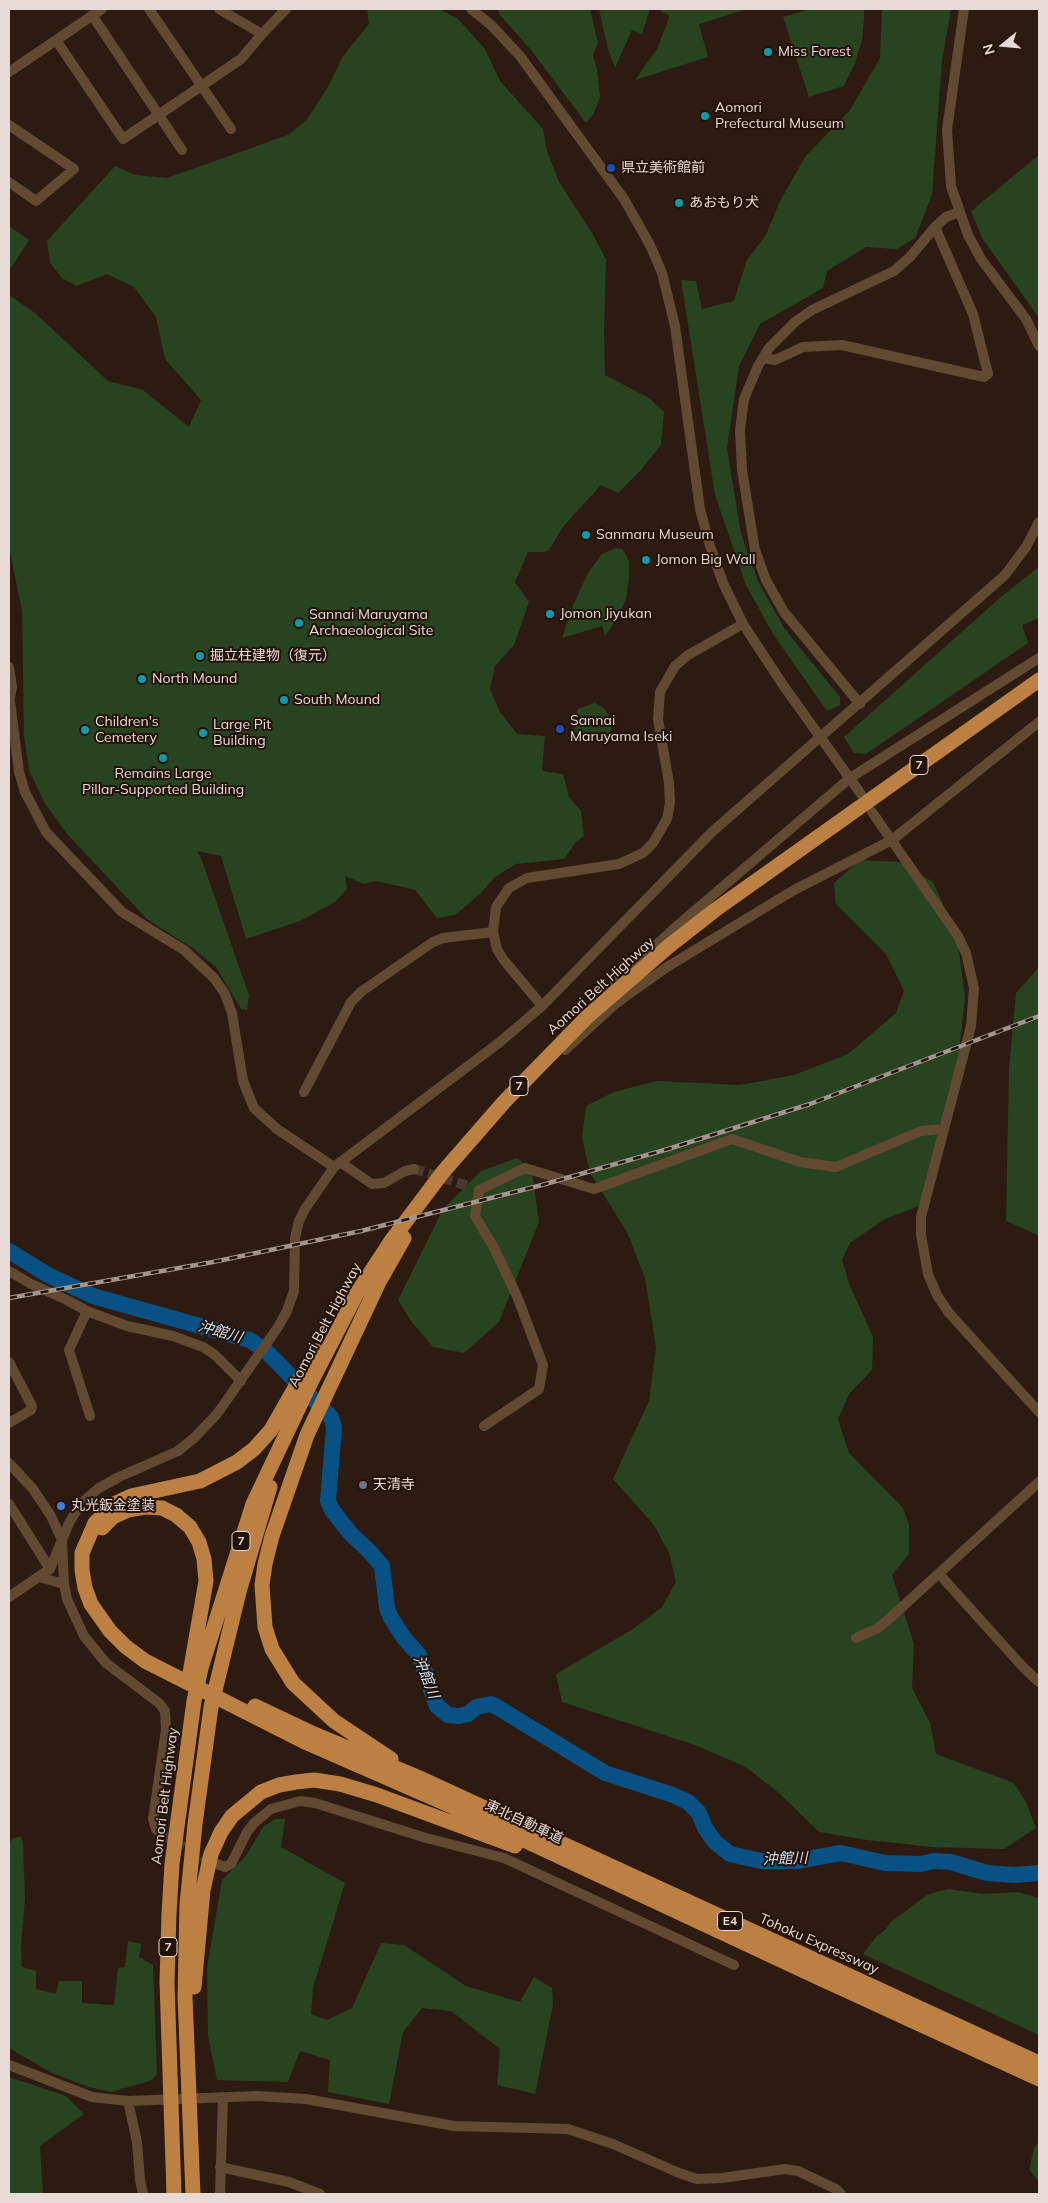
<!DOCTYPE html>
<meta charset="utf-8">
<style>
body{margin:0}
#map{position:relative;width:1048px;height:2203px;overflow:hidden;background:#2d1b12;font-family:Mulish,sans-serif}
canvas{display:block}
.frame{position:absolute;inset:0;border:10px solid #e8dbd5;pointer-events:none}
.north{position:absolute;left:978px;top:20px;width:50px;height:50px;-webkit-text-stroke:4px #231209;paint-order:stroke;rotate:253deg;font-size:14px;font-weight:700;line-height:20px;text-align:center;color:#e8dbd5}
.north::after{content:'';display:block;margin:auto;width:18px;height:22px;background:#e8dbd5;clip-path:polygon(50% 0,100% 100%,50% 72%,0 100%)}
</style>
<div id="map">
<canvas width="1048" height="2203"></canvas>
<div class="frame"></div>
<div class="north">N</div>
</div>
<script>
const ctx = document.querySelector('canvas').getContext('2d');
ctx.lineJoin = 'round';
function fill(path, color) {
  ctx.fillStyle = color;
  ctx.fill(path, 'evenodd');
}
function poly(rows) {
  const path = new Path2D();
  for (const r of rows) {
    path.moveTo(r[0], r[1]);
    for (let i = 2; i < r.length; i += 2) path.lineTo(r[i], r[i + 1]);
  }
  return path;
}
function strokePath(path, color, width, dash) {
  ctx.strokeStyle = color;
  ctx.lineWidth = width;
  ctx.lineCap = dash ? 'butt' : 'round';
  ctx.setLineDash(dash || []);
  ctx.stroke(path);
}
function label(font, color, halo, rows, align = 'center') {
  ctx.font = font + ' Mulish,"Noto Sans JP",sans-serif';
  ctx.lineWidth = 4;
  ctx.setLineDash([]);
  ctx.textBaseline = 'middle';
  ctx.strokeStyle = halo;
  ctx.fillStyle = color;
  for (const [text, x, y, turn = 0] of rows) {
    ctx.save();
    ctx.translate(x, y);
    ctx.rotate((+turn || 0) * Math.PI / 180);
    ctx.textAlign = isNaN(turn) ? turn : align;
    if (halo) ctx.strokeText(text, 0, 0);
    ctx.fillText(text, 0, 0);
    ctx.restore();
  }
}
fill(poly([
 [367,9,439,9,458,19,485,49,500,81,543,129,547,151,559,182,592,233,606,259,604,331,605,375,649,398,664,412,661,445,640,471,618,493,601,485,562,528,549,550,544,552,528,552,515,582,529,602,514,645,495,666,490,689,500,712,517,734,545,736,542,771,563,774,569,797,581,811,584,836,576,842,564,859,516,864,495,877,480,894,455,915,437,918,415,890,376,881,364,884,345,876,347,889,335,902,300,921,246,939,221,856,197,851,201,858,249,995,247,1010,241,1009,216,967,194,949,147,919,67,834,44,802,29,770,24,736,22,611,9,547,9,295,35,313,108,381,143,390,189,427,201,400,165,359,156,317,134,287,107,274,76,286,62,278,50,263,47,241,115,166,135,175,167,178,288,135,306,121,329,85,343,56,369,24],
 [498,9,590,9,598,43,593,55,597,69,600,97,594,113,586,123,531,50,499,14],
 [599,9,650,9,642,34,632,30,615,68,608,49],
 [661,9,747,9,699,24,708,57,635,80,657,49,668,21,669,15,661,12],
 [810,9,864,9,864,19,862,40,855,63,844,86,809,97,783,17],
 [882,9,951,9,942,61,932,195,915,238,897,249,866,247,827,271,823,288,760,324,739,366,727,448,741,534,758,581,784,628,840,697,840,705,827,711,773,634,746,585,715,495,681,280,696,281,702,309,734,301,747,260,766,235,779,203,805,157,850,110,880,58],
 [1039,155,1039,321,1037,315,982,238,971,211],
 [9,226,29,240,9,271],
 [616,548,622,549,625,553,629,562,629,577,626,599,618,617,605,636,602,626,562,638,571,610,588,573,602,554],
 [1039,567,1039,618,1022,625,1028,643,866,754,854,753,844,737,1002,596],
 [595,703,604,708,608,714,613,723,612,729,606,736,588,739,579,735,575,731,573,721,578,709],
 [860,860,900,862,933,882,948,915,958,943,965,997,956,1081,919,1206,885,1219,850,1243,842,1260,850,1286,873,1337,872,1370,849,1394,838,1419,849,1453,903,1508,909,1525,909,1554,892,1575,914,1644,912,1688,930,1723,936,1754,1014,1783,1026,1802,1036,1828,1004,1849,932,1847,867,1840,819,1832,780,1794,746,1767,695,1745,562,1702,556,1674,633,1629,662,1607,676,1582,669,1553,654,1525,613,1479,649,1401,656,1347,645,1278,627,1232,590,1173,582,1138,586,1106,614,1092,656,1081,740,1085,794,1075,848,1054,896,1013,904,991,886,954,836,904,834,883],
 [1039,967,1039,1234,1038,1235,1006,1221,1009,1068,1016,993],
 [517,1158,532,1172,539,1222,499,1322,464,1353,433,1347,411,1321,398,1300,443,1209,481,1171],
 [275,1819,285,1819,281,1847,345,1883,313,1988,311,2014,327,2020,352,2008,381,1943,404,1945,466,1986,520,2002,534,1977,552,1988,553,2005,535,2094,497,2085,500,2049,451,2011,422,2008,403,2032,389,2104,328,2092,330,2060,300,2051,288,2082,217,2080,208,2036,207,1968,222,1880,246,1856,263,1827],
 [20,1836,23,1842,25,1898,21,1948,22,1967,36,1971,36,1989,56,1994,59,1981,82,1981,82,2003,114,2005,118,1968,125,1967,128,1941,141,1944,139,1957,153,1965,157,2074,150,2081,111,2092,89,2087,50,2072,9,2048,9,1844,12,1839],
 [948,1889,983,1894,1019,1892,1039,1898,1039,2035,863,1954,876,1937,885,1930,891,1922,927,1895],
 [9,2077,66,2096,84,2114,40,2146,43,2194,9,2194],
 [1039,2141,1039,2182,1029,2170,1034,2148]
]), '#27431f');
strokePath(poly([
 [9,1251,48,1275,93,1296,250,1340,266,1351,331,1417,334,1427,328,1501,332,1510,350,1533,370,1552,382,1566,387,1608,391,1618,404,1638,419,1655,437,1706,448,1715,459,1716,468,1714,476,1707,491,1704,497,1707,605,1773,673,1795,688,1802,699,1813,705,1828,715,1842,730,1854,761,1861,796,1861,841,1853,885,1863,921,1864,933,1861,951,1862,987,1873,1014,1875,1039,1873]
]), '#085185', 16);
strokePath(poly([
 [414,1169,468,1186],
 [162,1835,214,1863]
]), '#49382f', 10, [10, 5]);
strokePath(poly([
 [149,9,231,129],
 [219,9,262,34],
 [471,9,491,25,520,56,624,199,650,245,662,273,675,326,700,509,710,546,723,583,743,624,688,655,675,666,660,692,658,719,669,783,670,803,667,819,653,843,643,853,619,864,527,878,509,888,496,907,493,932,497,949,503,959,542,1006],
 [964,9,947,130,951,186,968,235,981,259,1026,319,1039,346],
 [92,15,182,150],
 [56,40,123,139,241,59,262,34,286,9],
 [9,72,102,9],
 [9,125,74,169,36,201,9,182],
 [763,358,775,360,803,347,842,345,984,377,988,374,973,314,935,227],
 [743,624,783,685,861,794],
 [9,667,12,687,9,703],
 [10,701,19,772,25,792,46,832,122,912,184,950,214,978,225,994,232,1013,243,1081,254,1108,277,1129,334,1167],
 [860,704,784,612,766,580,755,550,742,470,740,430,744,399,758,366,769,348,795,322,812,310,894,271,910,257,935,227,946,217,959,212],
 [872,812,958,936,966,953,974,988,971,1026,921,1217,921,1235,928,1274,937,1295,949,1313,1039,1412],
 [607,992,616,982,678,925,850,778,1039,658],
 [565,1050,615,1004,667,967,794,890,892,840,1039,722],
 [304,1092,351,1002,362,991,433,942,443,938,493,932],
 [340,1162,372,1184,384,1183,405,1171,414,1169],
 [9,1271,31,1284,67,1300,87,1311,127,1326,173,1336,203,1347,215,1355,241,1381],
 [87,1311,69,1350,90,1416],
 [9,1362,32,1406,31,1410,9,1423],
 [484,1426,539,1389,543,1365,517,1296,493,1246,475,1216,479,1190,525,1168,594,1189,732,1139,800,1162,836,1167,921,1131,944,1129],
 [9,1463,33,1489,51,1516,62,1540,64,1584,67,1599,84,1636,106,1663,159,1703,165,1711,166,1729,153,1819,156,1829,162,1835],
 [9,1504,50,1569],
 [939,1574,1023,1667,1039,1682],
 [39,1577,64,1584],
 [9,1597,50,1569,69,1523,77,1510,87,1498,99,1488,119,1477,178,1451,194,1438,217,1414,278,1327,287,1311,294,1291,295,1238,299,1221,305,1209,334,1167,500,1042,542,1006,712,832,1005,575,1026,547,1039,522],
 [856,1638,878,1628,890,1618,1039,1482],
 [217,1864,225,1867,231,1864,247,1832,254,1823,271,1809,300,1801,315,1803,426,1838,504,1858,734,1965],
 [9,2065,92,2097,128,2101,257,2096,306,2099,454,2126,568,2129,613,2144,679,2173,697,2179,722,2178,785,2169,798,2171,836,2189,841,2194],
 [128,2101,137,2142,140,2180,143,2194],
 [220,2167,289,2182,320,2194],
 [220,2194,223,2098]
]), '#624932', 10);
strokePath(poly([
 [316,1351,271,1430,254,1449,237,1462,200,1481,131,1496,116,1503,95,1523,82,1553,82,1570,85,1588,91,1604,110,1631,125,1646,145,1661,307,1743,451,1806,817,1977,1039,2079],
 [102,1528,113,1517,128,1510,145,1507,162,1508,176,1515,190,1527,199,1542,204,1559,206,1581,189,1679],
 [255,1706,314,1734,422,1779,1039,2063],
 [391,1759,334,1721,293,1683,272,1649,265,1627,262,1585,265,1564,272,1536,307,1435,379,1282,404,1238],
 [194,1987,203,1890,211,1854,221,1832,232,1816,261,1792,279,1785,296,1782,314,1780,340,1784,377,1795,515,1846],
 [174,2194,167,1982,169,1914,172,1864,194,1701,201,1668,253,1504,310,1384,357,1293,391,1241,443,1172,504,1102,588,1016,669,946,715,910,1039,680],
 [193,2194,185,1997,187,1904,195,1824,211,1707,239,1592,270,1487]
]), '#bc8043', 15);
const rail = poly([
 [9,1298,213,1262,361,1231,542,1185,668,1149,810,1104,1039,1016]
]);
strokePath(rail, '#a3948d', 4.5);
strokePath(rail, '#231209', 2.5, [8]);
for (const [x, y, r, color] of [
 [768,52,5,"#0f9aa8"],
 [705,116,5,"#0f9aa8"],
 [611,168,5,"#1a4fb4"],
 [679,203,5,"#0f9aa8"],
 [586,535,5,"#0f9aa8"],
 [646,560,5,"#0f9aa8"],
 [550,614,5,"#0f9aa8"],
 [299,623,5,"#0f9aa8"],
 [200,656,5,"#0f9aa8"],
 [142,679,5,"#0f9aa8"],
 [284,700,5,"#0f9aa8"],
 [560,729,5,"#1a4fb4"],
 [85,730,5,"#0f9aa8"],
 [203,733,5,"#0f9aa8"],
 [163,758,5,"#0f9aa8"],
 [363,1485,5,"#6b7280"],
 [61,1506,5,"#3f7fe0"]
]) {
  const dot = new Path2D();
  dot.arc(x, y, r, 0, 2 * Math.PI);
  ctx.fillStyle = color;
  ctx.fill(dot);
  strokePath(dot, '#231209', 2);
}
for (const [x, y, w] of [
 [919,765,18],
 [519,1086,18],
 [241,1541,18],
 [730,1921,25],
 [168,1947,18]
]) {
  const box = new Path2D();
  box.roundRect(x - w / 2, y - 9.5, w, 19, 4);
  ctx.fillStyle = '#231209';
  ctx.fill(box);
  strokePath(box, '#e8dbd5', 1);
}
label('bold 12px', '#e8dbd5', null, [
 ["7",919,765],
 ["7",519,1086],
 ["7",241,1541],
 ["E4",730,1921],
 ["7",168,1947]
]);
label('14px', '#e8dbd5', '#231209', [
 ["Miss Forest",778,52],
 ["Aomori",715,108],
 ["Prefectural Museum",715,124],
 ["県立美術館前",621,168],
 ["あおもり犬",689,203],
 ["Sanmaru Museum",596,535],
 ["Jomon Big Wall",656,560],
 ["Jomon Jiyukan",560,614],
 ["Sannai Maruyama",309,615],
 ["Archaeological Site",309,631],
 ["掘立柱建物（復元）",210,656],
 ["North Mound",152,679],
 ["South Mound",294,700],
 ["Sannai",570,721],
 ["Maruyama Iseki",570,737],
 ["Children's",95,722],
 ["Cemetery",95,738],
 ["Large Pit",213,725],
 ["Building",213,741],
 ["Remains Large",163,774,"center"],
 ["Pillar-Supported Building",163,790,"center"],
 ["天清寺",373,1485],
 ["丸光鈑金塗装",71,1506]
], 'left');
label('14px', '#e8dbd5', '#231209', [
 ["Aomori Belt Highway",601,986,-42],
 ["Aomori Belt Highway",325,1325,-62],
 ["Aomori Belt Highway",165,1796,-83],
 ["東北自動車道",524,1822,25],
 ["Tohoku Expressway",819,1944,24]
]);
label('italic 15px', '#cfdfef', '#231209', [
 ["沖館川",220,1332,16],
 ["沖館川",426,1677,68],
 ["沖館川",785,1859,-2]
]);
</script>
